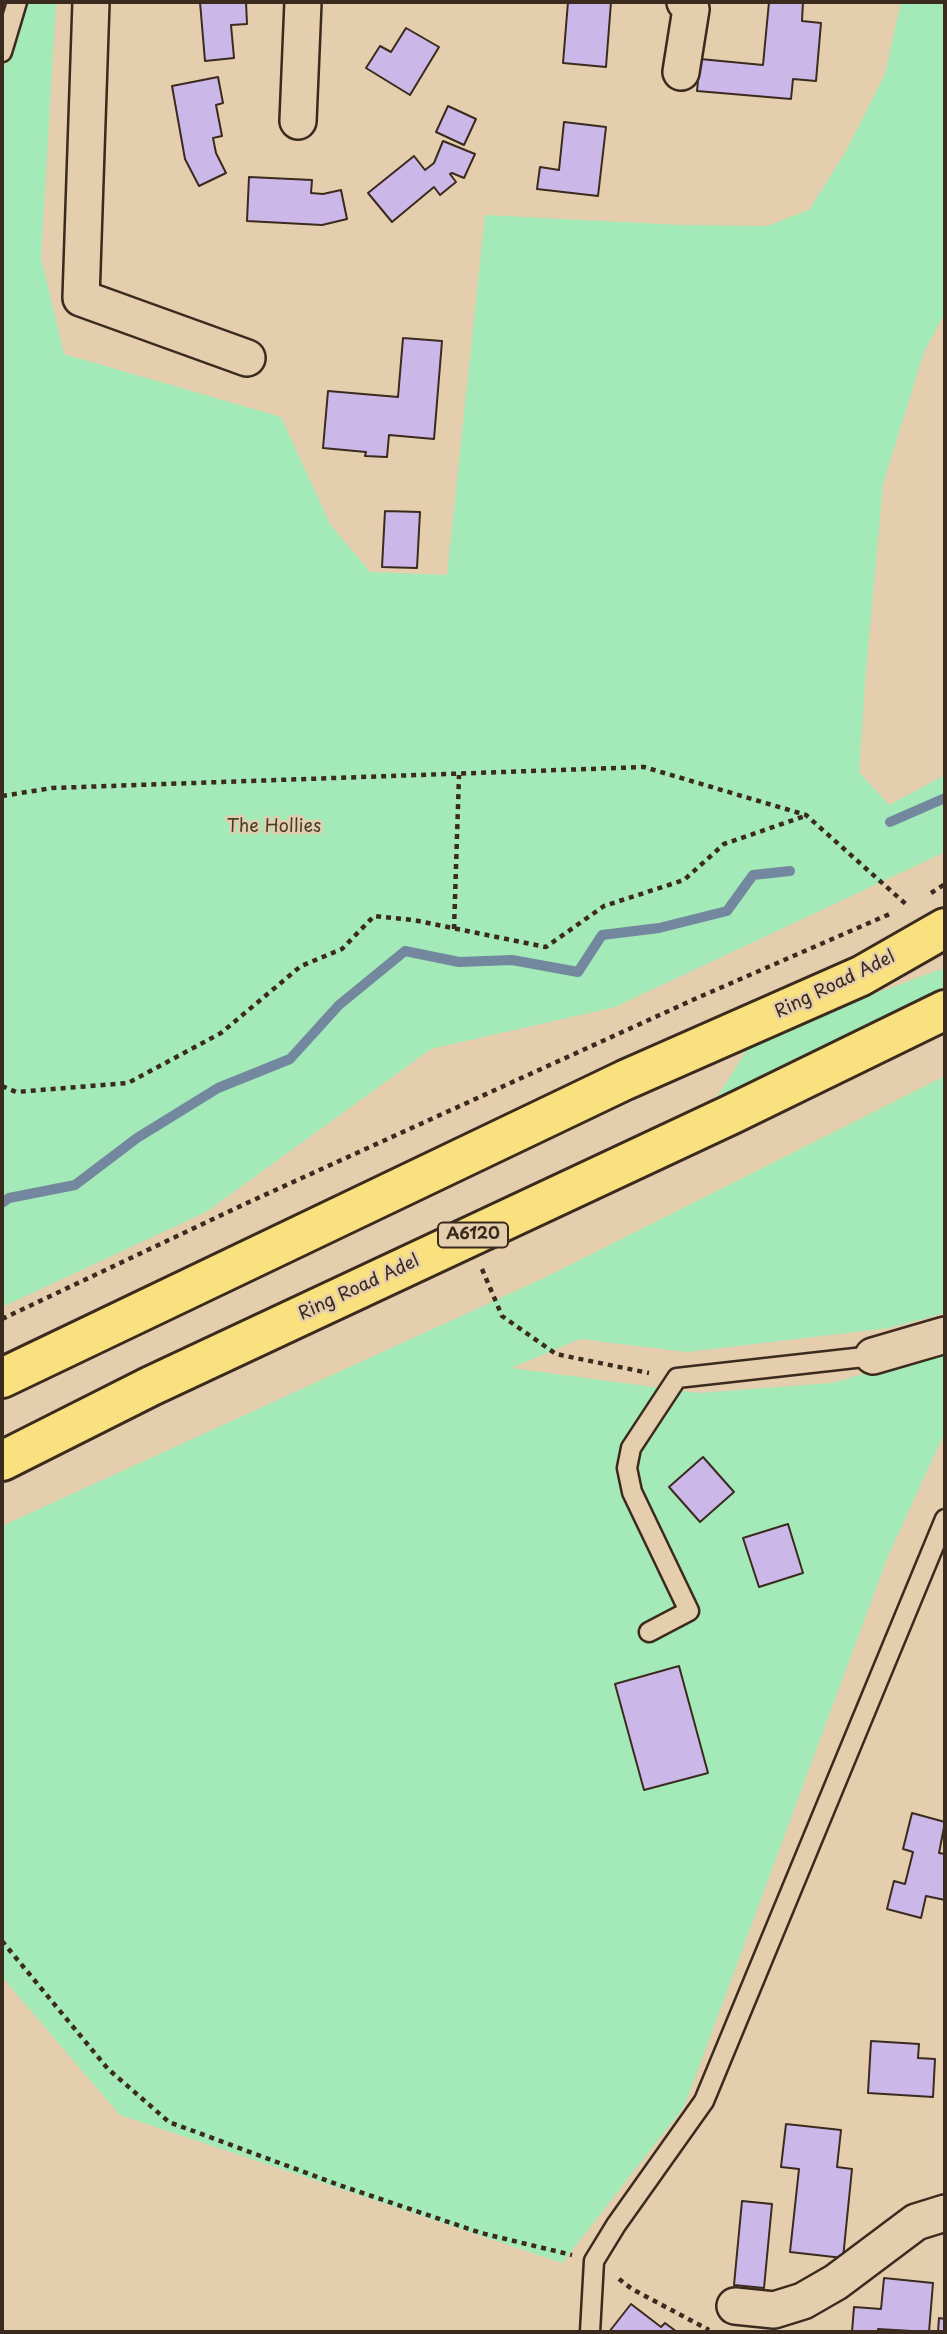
<!DOCTYPE html>
<style>
body{margin:0}
#map{position:relative;width:947px;height:2334px;overflow:hidden;background:#e4cead;font-family:"Playpen Sans",sans-serif}
canvas{display:block}
.frame{position:absolute;inset:0;border:4px solid #3b2a1e;pointer-events:none}
</style>
<div id="map">
<canvas width="947" height="2334"></canvas>
<div class="frame"></div>
</div>
<script>
const ctx = document.querySelector('canvas').getContext('2d');
ctx.lineJoin = 'round';
function fill(path, color) {
  ctx.fillStyle = color;
  ctx.fill(path, 'evenodd');
}
function poly(rows) {
  const path = new Path2D();
  for (const r of rows) {
    path.moveTo(r[0], r[1]);
    for (let i = 2; i < r.length; i += 2) path.lineTo(r[i], r[i + 1]);
  }
  return path;
}
function strokePath(path, color, width, dash) {
  ctx.strokeStyle = color;
  ctx.lineWidth = width;
  ctx.lineCap = dash ? 'butt' : 'round';
  ctx.setLineDash(dash || []);
  ctx.stroke(path);
}
function label(font, color, halo, rows, align = 'center') {
  ctx.font = font + ' "Playpen Sans",sans-serif';
  ctx.lineWidth = 5;
  ctx.setLineDash([]);
  ctx.textBaseline = 'middle';
  ctx.strokeStyle = halo;
  ctx.fillStyle = color;
  for (const [text, x, y, turn = 0] of rows) {
    ctx.save();
    ctx.translate(x, y);
    ctx.rotate((+turn || 0) * Math.PI / 180);
    ctx.textAlign = isNaN(turn) ? turn : align;
    if (halo) ctx.strokeText(text, 0, 0);
    ctx.fillText(text, 0, 0);
    ctx.restore();
  }
}
fill(poly([
 [26,2,56,2,41,258,64,354,281,417,330,524,370,572,447,575,485,215,681,225,767,226,809,210,846,151,885,74,901,2,945,2,945,313,924,352,883,484,865,683,859,772,889,805,945,775,945,852,615,1007,431,1049,206,1212,2,1307,2,74],
 [945,968,945,994,711,1107,748,1048,832,1009],
 [945,1076,945,1313,889,1328,687,1352,580,1339,511,1368,698,1393,832,1383,945,1351,945,1432,888,1556,684,2107,562,2263,120,2115,2,1977,2,1526,542,1279]
]), '#a3eab8');
strokePath(poly([
 [890,822,945,798],
 [2,1203,9,1198,75,1185,137,1138,218,1088,290,1059,339,1005,405,951,459,962,512,960,578,972,602,935,659,928,727,911,753,875,790,871]
]), '#73889e', 10);
const building = poly([
 [200,2,246,2,247,24,231,25,234,58,205,61,200,2],
 [568,2,611,2,606,67,563,63,568,2],
 [769,2,803,2,802,21,821,23,816,81,793,79,791,99,697,91,700,59,763,65,769,2],
 [406,28,439,47,410,95,366,68,380,46,391,52,406,28],
 [218,77,223,103,216,105,222,136,213,138,216,153,226,173,199,186,185,159,172,86,218,77],
 [448,106,476,119,464,145,436,132,448,106],
 [564,122,606,127,598,196,537,189,540,167,559,170,564,122],
 [443,141,475,154,464,178,452,173,450,174,456,182,440,195,434,187,392,222,368,193,414,156,425,170,434,163,443,141],
 [249,177,312,180,311,193,323,194,341,190,347,219,322,225,247,221,249,177],
 [403,338,442,341,434,439,389,435,387,457,365,456,366,452,323,448,328,391,398,397,403,338],
 [385,511,420,512,417,568,382,567,385,511],
 [703,1457,734,1492,700,1522,669,1487,703,1457],
 [788,1524,803,1573,759,1587,743,1538,788,1524],
 [679,1666,708,1773,644,1790,615,1684,679,1666],
 [912,1813,945,1822,939,1853,945,1854,945,1900,926,1896,921,1918,887,1909,894,1881,905,1884,913,1852,903,1849,912,1813],
 [871,2041,919,2044,918,2058,935,2059,933,2097,868,2093,871,2041],
 [786,2124,841,2130,837,2167,852,2169,843,2258,790,2252,799,2169,781,2167,786,2124],
 [742,2201,772,2204,764,2288,734,2285,742,2201],
 [884,2278,933,2283,929,2332,878,2329,878,2332,852,2332,854,2307,881,2309,884,2278],
 [631,2304,661,2327,665,2323,677,2332,609,2332,631,2304],
 [939,2318,945,2319,945,2332,938,2332,939,2318]
]);
fill(building, '#cbb8e8');
strokePath(building, '#3b2a1e', 2);
const service = poly([
 [2,52,17,2],
 [649,1632,689,1611,632,1492,627,1468,631,1448,677,1378,873,1356],
 [590,2332,594,2261,616,2225,704,2101,945,1519]
]);
const minor = poly([
 [91,2,81,298,247,358],
 [681,72,691,9,685,2],
 [298,121,303,2],
 [873,1356,945,1335],
 [735,2306,774,2310,803,2301,836,2282,916,2222,945,2213]
]);
const trunk = poly([
 [2,1378,625,1080,861,976,945,928],
 [2,1461,151,1386,732,1114,945,1010]
]);
strokePath(service, '#3b2a1e', 23);
strokePath(minor, '#3b2a1e', 40);
strokePath(trunk, '#3b2a1e', 44);
strokePath(poly([
 [2,796,52,788,644,767,806,815,908,906],
 [931,893,945,884],
 [454,929,459,775],
 [2,1086,16,1092,128,1083,221,1033,301,966,342,949,374,916,413,920,546,947,604,906,684,880,724,844,805,816],
 [482,1269,502,1316,556,1354,649,1373],
 [2,1319,247,1203,697,998,892,913],
 [2,1941,108,2069,169,2122,339,2185,481,2233,572,2255],
 [619,2279,632,2289,709,2330]
]), '#3b2a1e', 4.5, [5, 5]);
strokePath(service, '#e4cead', 18);
strokePath(minor, '#e4cead', 35);
strokePath(trunk, '#fae180', 38);
for (const [x, y, w] of [
 [473,1235,70]
]) {
  const box = new Path2D();
  box.roundRect(x - w / 2, y - 12.5, w, 25, 5);
  ctx.fillStyle = '#e4cead';
  ctx.fill(box);
  strokePath(box, '#3b2a1e', 2);
}
label('bold 16px', '#3b2a1e', null, [
 ["A6120",473,1235]
]);
label('18px', '#453d2d', '#e4cead', [
 ["The Hollies",274,827]
]);
label('18px', '#3b2a1e', '#e4cead', [
 ["Ring Road Adel",835,985,-26],
 ["Ring Road Adel",359,1288,-25]
]);
</script>
